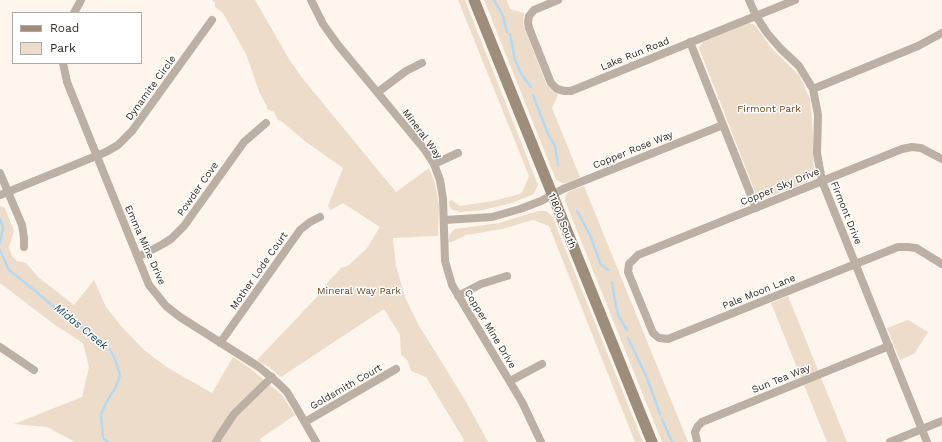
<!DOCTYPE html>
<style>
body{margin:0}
#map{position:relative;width:942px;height:442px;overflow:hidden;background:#fef5ec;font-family:"Work Sans",sans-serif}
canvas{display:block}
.legend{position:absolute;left:12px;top:12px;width:130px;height:52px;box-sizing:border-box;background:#fff;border:1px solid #ada9a6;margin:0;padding:5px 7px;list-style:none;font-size:12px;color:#312920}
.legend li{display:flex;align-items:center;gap:8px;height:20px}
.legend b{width:20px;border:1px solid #ada9a6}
</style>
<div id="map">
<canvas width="942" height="442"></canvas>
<ul class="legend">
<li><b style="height:5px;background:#9f8d7b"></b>Road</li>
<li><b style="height:11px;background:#eedcca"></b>Park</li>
</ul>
</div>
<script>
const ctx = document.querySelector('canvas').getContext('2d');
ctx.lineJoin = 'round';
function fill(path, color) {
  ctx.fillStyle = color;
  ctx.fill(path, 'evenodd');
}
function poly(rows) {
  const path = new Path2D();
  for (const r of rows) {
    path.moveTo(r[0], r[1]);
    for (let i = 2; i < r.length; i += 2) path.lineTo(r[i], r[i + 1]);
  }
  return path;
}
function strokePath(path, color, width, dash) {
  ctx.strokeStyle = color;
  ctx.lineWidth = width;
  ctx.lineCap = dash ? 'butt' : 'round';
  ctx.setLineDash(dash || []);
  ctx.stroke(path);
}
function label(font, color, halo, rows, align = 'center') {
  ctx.font = font + ' "Work Sans",sans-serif';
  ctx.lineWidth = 3;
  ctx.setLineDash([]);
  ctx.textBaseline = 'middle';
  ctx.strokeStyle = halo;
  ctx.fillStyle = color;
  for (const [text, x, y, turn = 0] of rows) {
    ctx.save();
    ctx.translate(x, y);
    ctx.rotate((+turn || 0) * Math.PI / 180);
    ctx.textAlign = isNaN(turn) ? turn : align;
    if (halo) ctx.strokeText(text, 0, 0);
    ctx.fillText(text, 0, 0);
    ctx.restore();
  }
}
fill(poly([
 [212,0,255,0,289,59,303,79,396,192,429,168,435,184,439,205,438,236,393,238,396,266,405,297,418,324,465,400,488,442,463,442,464,440,426,377,411,371,408,361,401,355,400,335,384,309,281,377,270,368,257,360,315,299,329,281,341,268,349,265,367,248,380,227,343,203,331,210,328,206,343,168,306,142,281,121,278,120,274,112,267,109,267,106,260,94,246,54,223,13,215,7,215,3],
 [458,0,465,0,538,185,534,194,512,203,483,210,460,212,453,210,450,207,449,201,452,200,460,206,492,201,509,197,522,193,529,176],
 [484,0,507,0,510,9,524,13,523,23,524,27,547,86,558,95,552,108,580,177,566,183,562,183,556,180],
 [749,23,755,25,772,49,799,75,810,99,813,132,814,175,807,182,768,197,760,199,756,194,699,48,703,42],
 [584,186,688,442,662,442,565,201,565,197,568,192],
 [0,206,5,208,14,231,9,247,12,256,17,261,26,263,38,277,74,305,94,280,106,307,122,327,144,350,168,368,212,393,233,357,251,369,282,395,295,415,260,439,261,442,75,442,47,427,14,424,82,397,89,367,83,343,55,325,0,283],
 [538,211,546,211,552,216,643,442,635,442,549,226,533,220,502,229,466,235,452,242,448,242,450,234,455,229,499,223],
 [788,296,847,442,827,442,771,303],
 [908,320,928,332,914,354,900,360,887,328]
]), '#eedcca');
strokePath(poly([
 [494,0,503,16,507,32],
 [510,34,515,60,522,75,531,87],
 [533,95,548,134,555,146,558,165],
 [577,211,590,235,601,265,608,270],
 [0,219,3,228,0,243],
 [0,250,9,270,33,289,54,307,109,348,115,359,120,375,116,387,107,401,101,414,103,438,108,442],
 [612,282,616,307,619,317,627,330],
 [628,338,647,378,660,414],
 [662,419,672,442]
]), '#b5d9f0', 2.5);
strokePath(poly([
 [311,0,323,24,338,45,425,150,434,164,440,180,443,199,445,261,452,285,522,402,541,442],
 [558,0,534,10,529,16,528,22,529,28,551,83,557,89,565,91,571,91,795,0],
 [749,0,756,16,767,33,780,48,799,66,813,89,818,115,817,153,822,181,927,442],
 [74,13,81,0],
 [690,42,756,208],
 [63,63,67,82,149,285,166,306,180,317,259,367,279,384,287,392,296,407,316,442],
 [813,89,918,46,942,33],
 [378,92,406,71,422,63],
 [942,159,921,148,912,147,902,149,638,255,629,264,628,272,653,333,659,338,668,339,898,247,907,247,916,248,942,264],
 [434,164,458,153],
 [0,173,22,225,24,238,24,247],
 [0,195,106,152,118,145,132,131,212,20],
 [445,220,492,217,520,209,541,201,563,189,723,125],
 [138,257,163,244,171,239,184,226,244,142,266,123],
 [458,296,481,284,507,276],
 [220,343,300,230,310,222,320,217],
 [0,347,34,370],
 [510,381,542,364],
 [305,422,396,369],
 [216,442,220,435,234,414,272,377],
 [697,442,695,432,698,426,702,422,889,346],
 [890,442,942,421]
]), '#bcafa3', 8);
strokePath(poly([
 [474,0,652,442]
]), '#9f8d7b', 11);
label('10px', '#312920', '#fff', [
 ["Lake Run Road",635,54,-22],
 ["Dynamite Circle",151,88,-54],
 ["Mineral Way",422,134,53],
 ["Copper Rose Way",633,150,-22],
 ["Copper Sky Drive",780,187,-22],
 ["Powder Cove",198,189,-55],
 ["Firmont Drive",846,213,68],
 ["11800 South",562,221,68],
 ["Emma Mine Drive",145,245,66],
 ["Mother Lode Court",259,271,-55],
 ["Pale Moon Lane",759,292,-22],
 ["Copper Mine Drive",490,329,59],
 ["Sun Tea Way",781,379,-22],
 ["Goldsmith Court",346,387,-30]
]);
label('10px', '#6e471a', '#fff', [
 ["Firmont Park",769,109],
 ["Mineral Way Park",359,291]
]);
label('italic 11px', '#134058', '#fff', [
 ["Midas Creek",81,327,39]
]);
</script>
